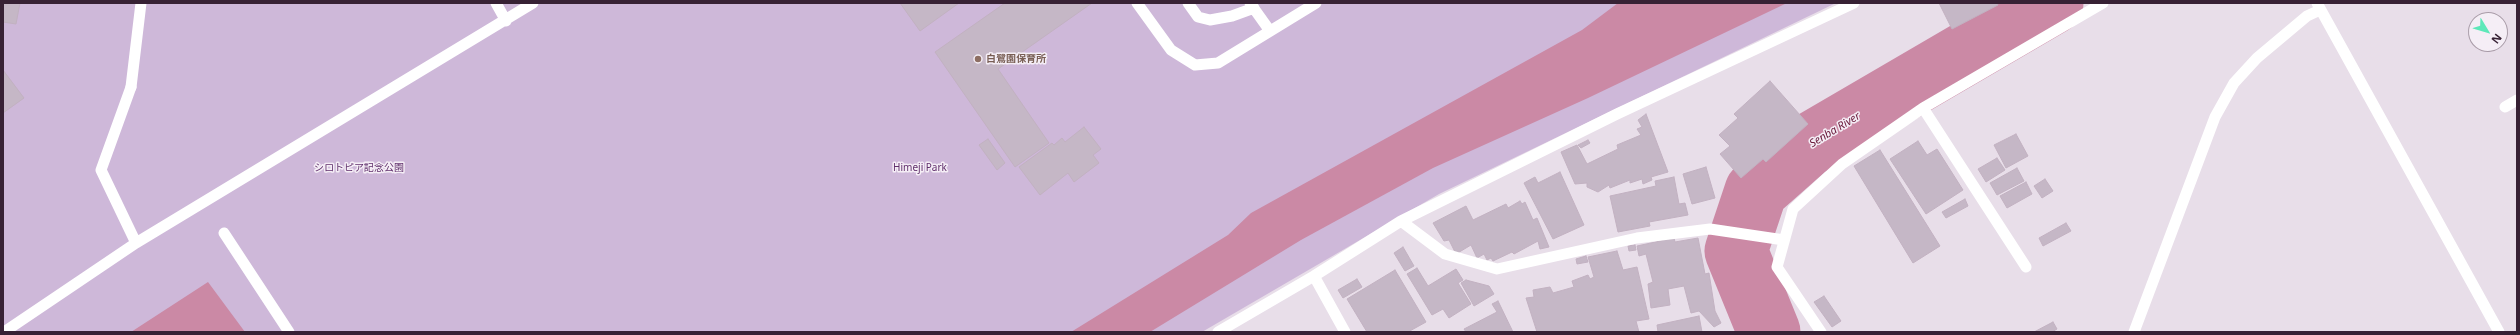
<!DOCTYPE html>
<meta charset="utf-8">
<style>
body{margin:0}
#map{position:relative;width:2520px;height:335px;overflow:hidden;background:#e8dee9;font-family:"Noto Sans",sans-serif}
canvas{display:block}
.frame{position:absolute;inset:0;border:4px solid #372134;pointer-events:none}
.north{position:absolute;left:2468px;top:12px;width:40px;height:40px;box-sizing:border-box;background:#f5eef6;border:1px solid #a99ca8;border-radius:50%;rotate:128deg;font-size:11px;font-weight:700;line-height:16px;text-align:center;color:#372134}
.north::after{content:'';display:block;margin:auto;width:14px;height:18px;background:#5de8b9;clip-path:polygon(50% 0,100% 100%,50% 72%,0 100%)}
</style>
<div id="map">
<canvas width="2520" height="335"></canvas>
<div class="frame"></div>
<div class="north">N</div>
</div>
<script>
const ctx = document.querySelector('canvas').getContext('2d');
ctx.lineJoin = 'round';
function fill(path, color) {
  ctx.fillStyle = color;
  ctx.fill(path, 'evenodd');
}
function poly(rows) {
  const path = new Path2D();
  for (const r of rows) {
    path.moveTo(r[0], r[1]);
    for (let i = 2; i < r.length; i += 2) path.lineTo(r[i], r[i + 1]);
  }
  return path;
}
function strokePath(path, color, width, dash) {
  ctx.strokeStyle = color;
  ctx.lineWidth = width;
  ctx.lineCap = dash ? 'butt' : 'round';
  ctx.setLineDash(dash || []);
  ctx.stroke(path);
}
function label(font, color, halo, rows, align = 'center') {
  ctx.font = font + ' "Noto Sans","Noto Sans JP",sans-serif';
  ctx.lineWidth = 3;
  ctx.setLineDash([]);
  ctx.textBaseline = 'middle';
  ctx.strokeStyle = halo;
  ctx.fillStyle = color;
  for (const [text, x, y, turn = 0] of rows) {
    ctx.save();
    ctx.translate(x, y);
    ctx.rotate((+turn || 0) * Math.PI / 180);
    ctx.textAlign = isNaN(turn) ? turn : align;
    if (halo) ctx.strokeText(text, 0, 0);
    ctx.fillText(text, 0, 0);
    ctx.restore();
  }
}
fill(poly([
 [3,3,1836,3,1439,194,1202,332,3,332]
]), '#ceb8d9');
fill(poly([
 [1618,3,1787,3,1588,98,1433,168,1301,240,1150,332,1071,332,1228,235,1251,213,1582,30],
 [208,282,245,332,131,332]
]), '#cb89a5');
strokePath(poly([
 [1769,332,1736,251,1756,191,1807,146,2052,3]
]), '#cb89a5', 63);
const building = poly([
 [3,3,20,3,16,24,3,22,3,3],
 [900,3,959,3,920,31,900,3],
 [1005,3,1092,3,998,69,1049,143,1015,167,935,52,1005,3],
 [1939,3,1997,3,1998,5,1952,29,1939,3],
 [3,70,24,98,3,113,3,70],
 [1770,81,1808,124,1766,162,1763,159,1741,178,1720,154,1730,146,1719,135,1738,118,1734,114,1770,81],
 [1646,114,1668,172,1651,177,1652,180,1643,184,1642,179,1630,183,1630,180,1610,188,1609,185,1598,192,1587,187,1587,183,1575,184,1561,152,1577,145,1587,164,1618,149,1617,145,1641,135,1637,129,1642,127,1638,120,1646,114],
 [1084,127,1101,149,1093,155,1099,163,1074,182,1068,173,1040,195,1019,167,1052,143,1054,145,1062,138,1065,142,1084,127],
 [2016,134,2028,156,2006,168,1994,145,2016,134],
 [988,139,1005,163,997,170,979,145,988,139],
 [1588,140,1590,143,1581,148,1578,145,1588,140],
 [1918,141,1927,155,1937,149,1963,190,1926,214,1890,159,1918,141],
 [1880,150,1940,246,1913,263,1854,166,1880,150],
 [1997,158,2005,170,1986,182,1978,169,1997,158],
 [1706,167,1715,198,1692,204,1683,174,1706,167],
 [2017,168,2024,181,1997,195,1990,183,2017,168],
 [1560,172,1584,225,1553,239,1524,183,1535,177,1538,183,1560,172],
 [1674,177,1679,204,1685,203,1688,215,1649,222,1650,226,1618,232,1610,196,1656,186,1655,181,1674,177],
 [2045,179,2053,191,2042,198,2034,186,2045,179],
 [2026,182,2032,194,2007,208,2000,196,2026,182],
 [1965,199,1968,206,1946,218,1942,212,1965,199],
 [1520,201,1522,204,1525,202,1533,220,1537,218,1549,247,1540,249,1538,241,1514,254,1512,252,1493,261,1491,258,1487,260,1484,254,1477,258,1471,245,1456,254,1449,240,1444,241,1433,223,1466,206,1473,220,1506,204,1508,208,1520,201],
 [2066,223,2071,231,2043,246,2039,238,2066,223],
 [1674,238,1675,242,1698,238,1705,274,1709,273,1715,311,1721,323,1714,327,1699,311,1691,313,1684,286,1668,289,1670,305,1651,308,1648,284,1653,282,1646,254,1639,256,1637,246,1674,238],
 [1635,245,1636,250,1629,251,1628,246,1635,245],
 [1403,247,1414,266,1405,271,1394,253,1403,247],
 [1617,251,1623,270,1637,267,1649,319,1636,321,1639,332,1537,332,1526,298,1534,297,1533,290,1550,287,1553,293,1574,287,1572,281,1588,275,1590,279,1594,277,1588,257,1617,251],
 [1586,256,1588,262,1577,264,1576,259,1586,256],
 [1417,268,1428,286,1456,269,1463,280,1458,283,1471,304,1449,318,1443,309,1432,315,1407,274,1417,268],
 [1395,270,1426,322,1408,332,1367,332,1347,299,1395,270],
 [1357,279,1362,287,1343,298,1338,290,1357,279],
 [1466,280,1489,286,1494,294,1474,306,1461,283,1466,280],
 [1824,296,1841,321,1832,327,1814,302,1824,296],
 [1498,301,1513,332,1466,332,1464,329,1497,312,1492,304,1498,301],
 [1699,316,1702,332,1658,332,1657,325,1699,316],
 [2053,322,2057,329,2052,332,2034,332,2053,322]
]);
fill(building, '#c5b7c6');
strokePath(building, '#c2b1c1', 1);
strokePath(poly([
 [1137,3,1171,50,1195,65,1218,63,1316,3],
 [1188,3,1198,17,1210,20,1232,16,1254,8],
 [1250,3,1270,31],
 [131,87,141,3],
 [224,233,289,332]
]), '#fff', 11);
strokePath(poly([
 [496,3,506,21],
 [2317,3,2499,332],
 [131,87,101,170,136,243],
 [2505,107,2517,100],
 [1923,108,2026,267],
 [1401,221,1445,254,1497,269,1637,238,1710,229,1784,240],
 [1314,276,1345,332],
 [4,332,136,243,533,3],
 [1218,332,1314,276,1401,221,1617,114,1854,3],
 [1821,332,1777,267,1793,209,1842,164,1923,108,2103,3],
 [2134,332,2215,117,2234,83,2257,58,2307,16,2320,10]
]), '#fff', 11);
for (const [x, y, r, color] of [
 [978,59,4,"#8d6e63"]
]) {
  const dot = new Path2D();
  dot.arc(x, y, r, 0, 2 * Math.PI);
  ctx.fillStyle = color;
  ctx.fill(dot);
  strokePath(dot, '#f5eef6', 1.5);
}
label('bold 10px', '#785e54', '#f5eef6', [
 ["白鷺園保育所",986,59]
], 'left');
label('10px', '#5f2e6b', '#f5eef6', [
 ["シロトピア記念公園",359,168],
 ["Himeji Park",920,168]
]);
label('italic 11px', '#6e2040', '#f5eef6', [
 ["Senba River",1835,130,-31]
]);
</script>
